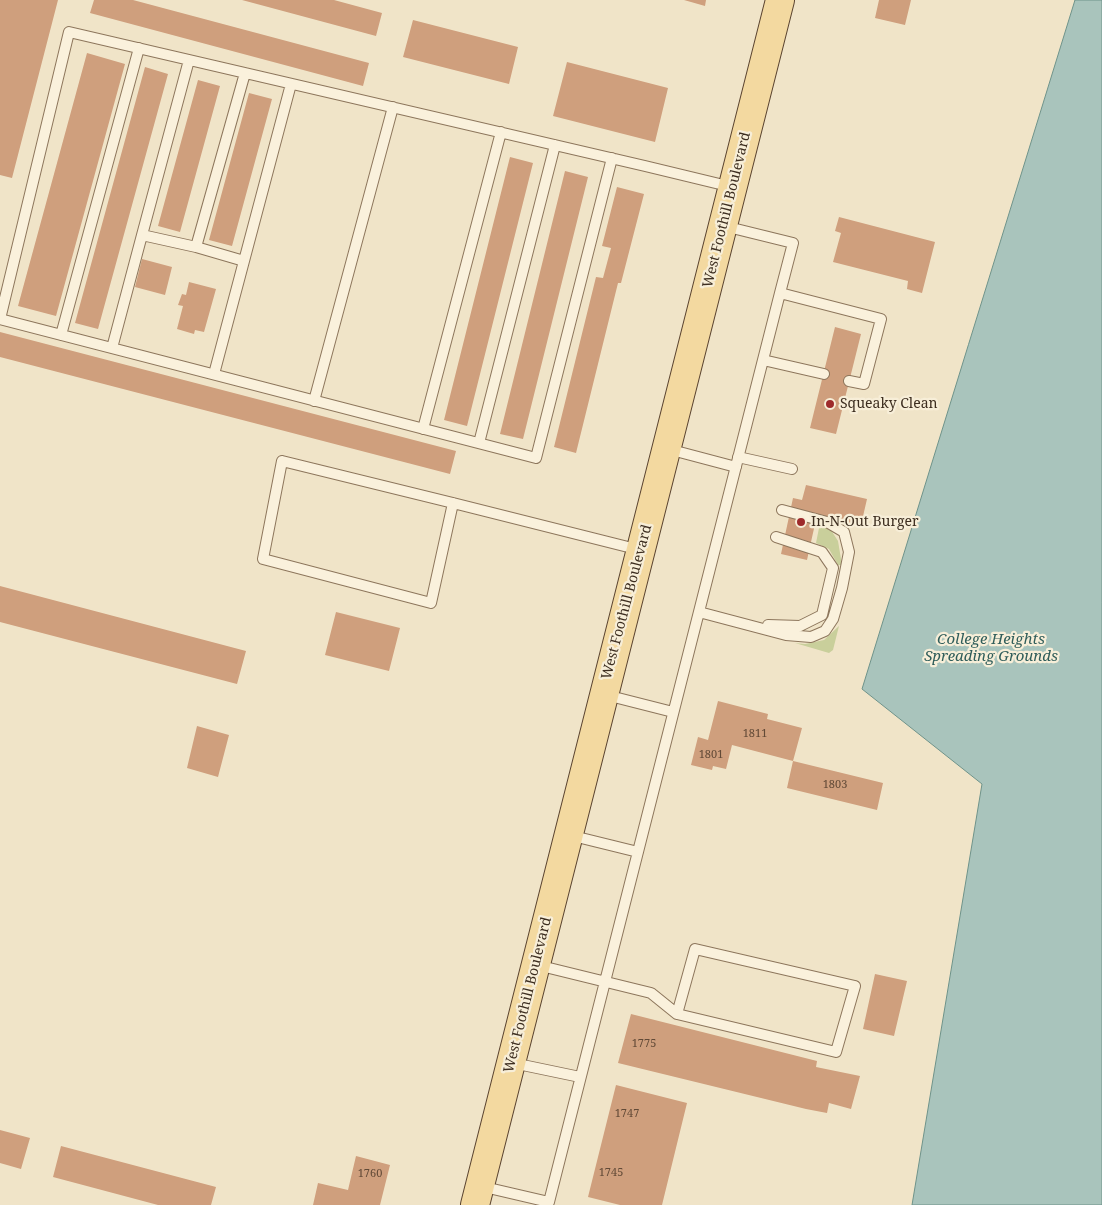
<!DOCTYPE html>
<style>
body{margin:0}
canvas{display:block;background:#f0e4c8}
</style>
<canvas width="1102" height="1205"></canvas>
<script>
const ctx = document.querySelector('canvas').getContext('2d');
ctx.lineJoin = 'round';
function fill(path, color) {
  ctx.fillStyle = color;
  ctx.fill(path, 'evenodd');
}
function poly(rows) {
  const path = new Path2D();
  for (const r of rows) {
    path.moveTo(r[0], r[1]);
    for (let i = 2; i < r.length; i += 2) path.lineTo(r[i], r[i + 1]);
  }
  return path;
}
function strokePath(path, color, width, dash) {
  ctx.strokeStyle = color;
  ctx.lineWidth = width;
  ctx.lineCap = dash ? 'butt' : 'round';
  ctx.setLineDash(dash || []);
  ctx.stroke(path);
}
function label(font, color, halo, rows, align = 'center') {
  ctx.font = font + ' "Noto Serif",serif';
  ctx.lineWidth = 4.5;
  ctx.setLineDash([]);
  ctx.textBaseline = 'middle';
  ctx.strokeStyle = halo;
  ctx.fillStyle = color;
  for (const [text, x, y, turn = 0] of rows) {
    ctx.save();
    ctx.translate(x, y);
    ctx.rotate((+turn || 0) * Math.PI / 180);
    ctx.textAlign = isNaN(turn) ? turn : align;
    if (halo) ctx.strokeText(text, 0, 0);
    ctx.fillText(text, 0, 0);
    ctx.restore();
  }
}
fill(poly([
 [820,523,829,527,838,541,842,565,838,565,829,549,816,543],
 [839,626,833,650,829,653,795,643,805,644,824,640]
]), '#c9cf9b');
const water = poly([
 [1075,0,1102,0,1102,1205,912,1205,982,784,862,689,1075,0]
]);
fill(water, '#a9c4bc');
strokePath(water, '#6f938a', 1);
fill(poly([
 [0,0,58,0,12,178,0,175],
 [94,0,133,0,369,63,363,86,90,13],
 [242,0,334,0,382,13,376,36],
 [684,0,706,0,705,6],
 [879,0,911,0,905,25,875,18],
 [413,20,518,47,509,84,403,57],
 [87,53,125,64,56,316,18,306],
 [567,62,668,88,655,142,553,116],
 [145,67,168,74,98,329,75,323],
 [198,80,220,86,180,232,158,226],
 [249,93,272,99,232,246,209,240],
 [510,157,533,163,467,426,444,420],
 [565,171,588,177,523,439,500,434],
 [617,187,644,194,621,283,618,283,576,453,554,447,596,277,603,278,611,248,602,246],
 [839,217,935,242,922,293,907,289,908,281,833,262,841,233,835,231],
 [142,259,172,267,165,295,135,287],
 [189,282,216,289,204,332,195,330,194,334,177,329,183,306,178,305,182,294,186,295],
 [835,327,861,334,836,434,810,428],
 [0,332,456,451,450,474,0,357],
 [806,485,867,499,861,525,817,515,807,560,781,554,793,498,802,500],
 [0,586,246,651,237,684,0,622],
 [336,612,400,628,389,671,325,655],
 [718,701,768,714,767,719,802,728,793,761,732,745,726,769,713,766,712,770,691,765,698,737,708,740],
 [197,726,229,735,218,777,187,768],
 [793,761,883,783,877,810,787,788],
 [875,974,907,981,894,1036,863,1029],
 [631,1014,817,1061,816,1067,860,1076,851,1109,829,1103,827,1113,806,1109,618,1063],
 [616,1085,687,1103,662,1205,620,1205,588,1197],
 [0,1130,30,1138,21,1169,0,1163],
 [61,1146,216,1187,211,1205,158,1205,53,1177],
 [356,1156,390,1165,380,1205,313,1205,318,1183,348,1190]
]), '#cf9f7d');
const lane = poly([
 [189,60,142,235,196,247],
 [612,158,536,458,0,319,69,32,645,166,732,187],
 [244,261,196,247,245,73],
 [780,293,881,319,864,384,849,381],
 [61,335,139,48],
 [112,348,142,235],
 [763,360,824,374],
 [214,374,291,84],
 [314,401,393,107],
 [423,429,501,132],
 [479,443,555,145],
 [668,449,736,467],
 [738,457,792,469],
 [453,503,431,603,263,559,282,461,453,503,640,550],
 [699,612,786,635,811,637,825,631,833,619,842,588,849,552,844,532,827,522,782,510],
 [768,625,800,626,822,615,833,568,822,552,776,537],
 [606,695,673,712],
 [569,835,638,852],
 [537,965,651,993,677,1014,836,1052,855,986,695,949,677,1014],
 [513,1063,580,1077],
 [480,1186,549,1202,780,293,793,243,724,226]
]);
const primary = poly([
 [475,1205,780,0]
]);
strokePath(lane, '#8d765c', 12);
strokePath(primary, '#5b4430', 30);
strokePath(lane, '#faf1dc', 10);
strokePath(primary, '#f3d9a0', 28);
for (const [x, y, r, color] of [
 [830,404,5,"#9e2a2b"],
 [801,522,5,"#9e2a2b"]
]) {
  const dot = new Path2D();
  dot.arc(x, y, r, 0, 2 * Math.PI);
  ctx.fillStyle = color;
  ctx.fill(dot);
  strokePath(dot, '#f7eed8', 2);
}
label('11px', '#624a37', null, [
 ["1811",755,734],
 ["1801",711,755],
 ["1803",835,785],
 ["1775",644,1044],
 ["1747",627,1114],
 ["1745",611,1173],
 ["1760",370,1174]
]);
label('14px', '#3d2e20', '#f7eed8', [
 ["West Foothill Boulevard",727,210,-76],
 ["West Foothill Boulevard",627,602,-75],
 ["West Foothill Boulevard",528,995,-76]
]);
label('14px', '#3d2e20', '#f7eed8', [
 ["Squeaky Clean",840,404],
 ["In-N-Out Burger",811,522]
], 'left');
label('italic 15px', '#2f5d5a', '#f7eed8', [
 ["College Heights",991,640],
 ["Spreading Grounds",991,657]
]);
</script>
